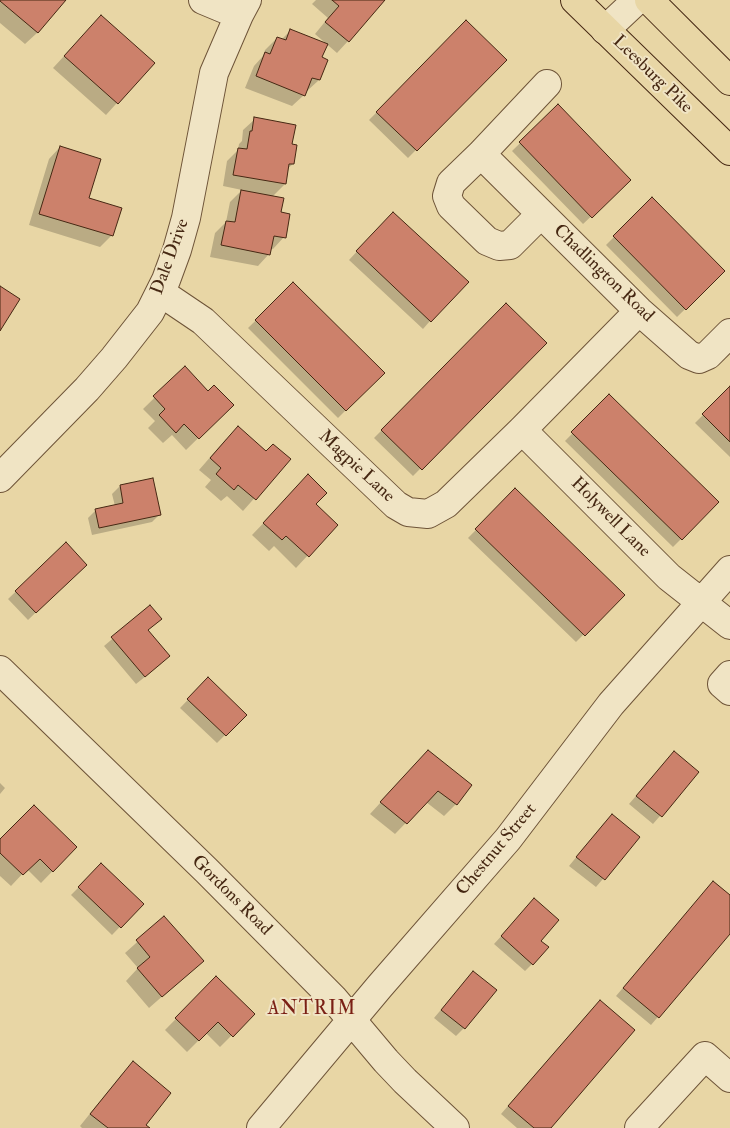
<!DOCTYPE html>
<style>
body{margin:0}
canvas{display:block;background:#e8d6a5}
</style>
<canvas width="730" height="1128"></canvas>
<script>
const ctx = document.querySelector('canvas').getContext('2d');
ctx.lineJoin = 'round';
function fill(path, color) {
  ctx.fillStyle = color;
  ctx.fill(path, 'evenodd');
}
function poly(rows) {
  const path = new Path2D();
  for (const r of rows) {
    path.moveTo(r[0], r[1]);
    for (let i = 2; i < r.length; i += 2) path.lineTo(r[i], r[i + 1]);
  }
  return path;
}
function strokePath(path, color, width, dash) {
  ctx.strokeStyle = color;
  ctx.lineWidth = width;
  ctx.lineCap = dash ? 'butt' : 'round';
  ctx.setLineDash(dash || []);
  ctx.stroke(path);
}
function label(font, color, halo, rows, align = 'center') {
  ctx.font = font + ' "IM FELL Double Pica",serif';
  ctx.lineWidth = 4;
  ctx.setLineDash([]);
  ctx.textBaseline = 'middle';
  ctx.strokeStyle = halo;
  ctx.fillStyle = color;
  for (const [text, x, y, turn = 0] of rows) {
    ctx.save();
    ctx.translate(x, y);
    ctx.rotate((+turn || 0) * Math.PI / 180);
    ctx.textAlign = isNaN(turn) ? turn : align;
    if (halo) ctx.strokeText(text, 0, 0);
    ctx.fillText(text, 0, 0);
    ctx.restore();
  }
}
fill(poly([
 [0,0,65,0,37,33,25,44,0,23],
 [316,0,383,0,348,41,337,53,315,34,328,18,312,4],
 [101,16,153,63,106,115,53,68],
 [466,22,505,60,408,158,369,120],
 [290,31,321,58,327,61,319,80,307,91,306,91,304,95,292,106,245,88,254,66,263,56,265,50,277,38,281,40],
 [558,106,630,180,583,224,512,151],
 [255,119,291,145,293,164,287,169,285,184,272,197,280,213,284,237,273,249,270,248,269,254,258,266,210,257,215,233,226,222,230,202,242,190,223,186,227,161,238,150,239,144,242,141,243,130],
 [60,147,87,198,112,235,100,247,29,225,49,159],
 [652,199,724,271,677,317,606,245],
 [385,221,430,321,423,329,349,260],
 [293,284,383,373,338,418,248,328],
 [506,305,545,343,413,476,374,438],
 [185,368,208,393,232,405,186,450,172,435,163,443,148,428,155,421,143,409],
 [730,388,730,457,695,423],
 [609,396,718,502,673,547,565,441],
 [226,439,289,459,243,511,227,496,221,501,205,487,211,480,199,470],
 [152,479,160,514,152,522,92,535,88,518,96,510,115,506,112,494,120,486],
 [297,488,336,525,296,568,274,546,269,551,252,535],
 [515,490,623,595,576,642,468,538],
 [65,544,85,565,28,620,8,599],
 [150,607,152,627,147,631,161,664,136,684,104,646],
 [208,679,245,715,217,743,180,708],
 [674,752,698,772,653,824,629,804],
 [416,764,471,786,456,804,444,816,426,802,395,834,370,814],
 [0,783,5,788,0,794],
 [604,823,638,838,596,887,569,866],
 [0,841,76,847,41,883,27,869,11,886,0,876],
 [101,865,142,904,112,935,71,895],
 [705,891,730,897,730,932,651,1025,616,996],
 [527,908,540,941,532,964,525,971,494,944],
 [164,918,190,972,149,1008,126,981,138,968,125,953],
 [216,978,253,1014,220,1047,206,1033,187,1052,165,1030],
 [466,980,495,990,464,1028,456,1036,434,1018],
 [592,1009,549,1128,517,1128,501,1114],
 [133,1063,144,1125,148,1128,82,1128,80,1126,121,1075]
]), '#0003');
const building = poly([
 [0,0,66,0,38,33,0,1,0,0],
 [332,0,385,0,349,42,325,22,339,6,332,0],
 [101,15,155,63,118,104,64,56,101,15],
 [466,20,507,60,417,151,376,112,466,20],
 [290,29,328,44,322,57,328,60,320,80,312,78,305,96,256,76,265,52,270,54,277,37,286,40,290,29],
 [558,104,631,180,592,218,519,142,558,104],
 [254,117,296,125,292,144,297,145,294,164,289,164,286,184,233,175,238,148,247,149,250,131,252,131,254,117],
 [60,146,101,159,89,198,122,208,113,236,39,214,60,146],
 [241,190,284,198,281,212,290,214,286,238,274,236,270,255,221,245,226,221,235,222,241,190],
 [652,197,725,271,686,310,613,236,652,197],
 [393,212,469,282,431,322,356,251,393,212],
 [293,282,385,373,346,411,255,320,293,282],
 [0,286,20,299,0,331,0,286],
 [506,303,547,343,422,470,381,430,506,303],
 [185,366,208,391,214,385,234,405,199,439,184,424,176,433,159,415,165,409,153,396,185,366],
 [730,386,730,442,702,414,730,386],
 [609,394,719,502,682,540,571,432,609,394],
 [238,426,266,451,273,444,291,459,256,500,238,485,234,490,216,474,221,468,210,458,238,426],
 [308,474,327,493,316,504,338,525,309,557,286,536,282,540,263,523,308,474],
 [153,478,161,515,99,528,95,509,123,503,120,485,153,478],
 [515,488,625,595,585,636,475,529,515,488],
 [66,542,87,565,36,613,15,591,66,542],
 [150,605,162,619,148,630,170,656,145,677,111,637,150,605],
 [208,677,247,715,226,736,187,699,208,677],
 [428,750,472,785,457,805,438,791,407,824,380,802,428,750],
 [674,751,699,772,662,817,636,796,674,751],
 [34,805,77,847,53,872,40,859,23,875,0,853,0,839,34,805],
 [612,814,640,837,605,880,576,857,612,814],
 [101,863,144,904,121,928,78,887,101,863],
 [713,881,730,895,730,934,659,1018,623,988,713,881],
 [534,898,559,920,541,941,549,947,533,965,501,936,534,898],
 [164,916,204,961,162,997,137,968,150,957,136,940,164,916],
 [473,971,497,990,465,1029,441,1010,473,971],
 [216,976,255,1014,233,1037,218,1022,199,1041,175,1018,216,976],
 [600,1000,635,1030,551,1128,534,1128,508,1106,600,1000],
 [133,1061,171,1093,146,1125,150,1128,108,1128,90,1114,133,1061]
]);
fill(building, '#cc816b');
strokePath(building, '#462813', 1);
const minor = poly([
 [203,0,239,15],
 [605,30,637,0],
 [481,154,639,311,689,355,699,359,708,355,730,333],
 [541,214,510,245,499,246,487,241,451,206,447,196,451,183,481,154,547,84],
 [160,292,203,321,396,505,408,512,428,514,446,504,522,430,639,311],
 [522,430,669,577,730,625],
 [0,478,87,389,114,358,150,312,166,280,177,250,186,218,214,73,239,15,247,0],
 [0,670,207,871,333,998,386,1061,405,1081,455,1128],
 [730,675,722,684,730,691],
 [261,1128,380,986,508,839,611,704,730,570],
 [639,1128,705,1056,730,1078]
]);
const major = poly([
 [575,0,730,151],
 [649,0,730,81]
]);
strokePath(minor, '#6e5438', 30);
strokePath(major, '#462813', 30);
strokePath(minor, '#f0e4c4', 28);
strokePath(major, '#e8d6a5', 28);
label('18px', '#462813', '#f0e4c4', [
 ["Leesburg Pike",652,75,44],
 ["Dale Drive",171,257,-70],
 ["Chadlington Road",603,274,44],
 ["Magpie Lane",356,467,43],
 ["Holywell Lane",610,518,45],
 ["Chestnut Street",497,850,-50],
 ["Gordons Road",231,896,45]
]);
ctx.letterSpacing = '1px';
label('19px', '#7a1f14', '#f0e4c4', [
 ["ANTRIM",312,1010]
]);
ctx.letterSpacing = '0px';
</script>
